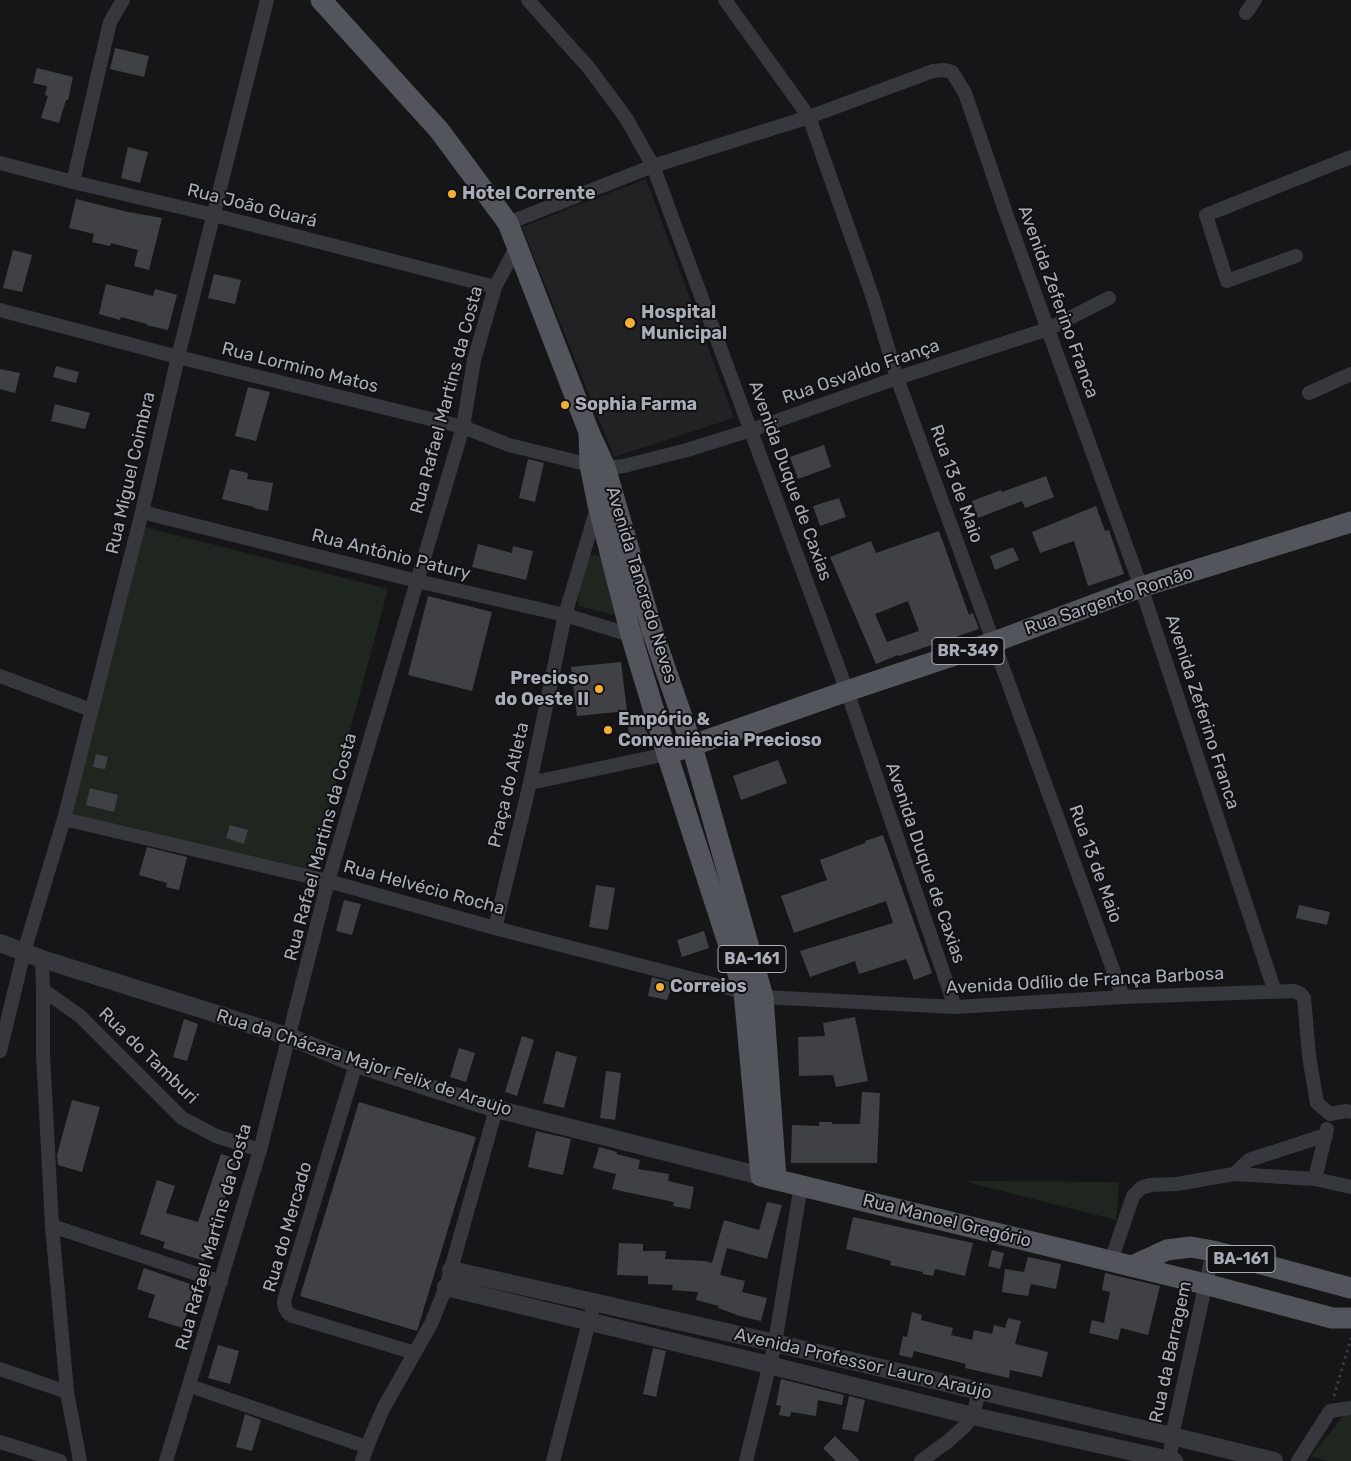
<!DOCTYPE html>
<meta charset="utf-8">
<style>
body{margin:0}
canvas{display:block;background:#161618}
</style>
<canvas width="1351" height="1461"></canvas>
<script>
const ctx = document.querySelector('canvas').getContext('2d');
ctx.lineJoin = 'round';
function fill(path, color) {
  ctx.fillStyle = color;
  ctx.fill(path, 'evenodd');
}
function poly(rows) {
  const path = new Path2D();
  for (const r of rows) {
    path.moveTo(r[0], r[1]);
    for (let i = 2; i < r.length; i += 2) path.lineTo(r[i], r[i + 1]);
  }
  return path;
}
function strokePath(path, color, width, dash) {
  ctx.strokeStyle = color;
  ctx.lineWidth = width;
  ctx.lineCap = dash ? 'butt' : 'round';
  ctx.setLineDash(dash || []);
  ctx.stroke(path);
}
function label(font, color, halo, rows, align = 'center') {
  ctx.font = font + ' Rubik,sans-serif';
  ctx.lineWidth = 4;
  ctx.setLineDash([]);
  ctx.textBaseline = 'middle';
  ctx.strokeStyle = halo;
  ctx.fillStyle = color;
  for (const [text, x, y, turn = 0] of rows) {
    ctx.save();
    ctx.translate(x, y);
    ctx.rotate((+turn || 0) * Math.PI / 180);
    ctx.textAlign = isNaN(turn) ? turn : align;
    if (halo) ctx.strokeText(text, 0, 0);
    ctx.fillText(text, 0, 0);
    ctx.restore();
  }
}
fill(poly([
 [646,179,734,418,614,457,522,227]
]), '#222225');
fill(poly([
 [144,527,388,589,311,875,68,816],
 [587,555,603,556,616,611,614,615,579,606,578,600],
 [963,1181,1119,1182,1116,1220],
 [1351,1412,1351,1461,1327,1461,1311,1456,1346,1413]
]), '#1e261f');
fill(poly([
 [115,48,149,56,144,77,110,69],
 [37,68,73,77,68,100,66,100,59,123,41,118,48,96,45,95,47,86,33,83],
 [128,147,148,152,140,183,121,178],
 [76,199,128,212,162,218,149,270,134,266,138,250,111,243,110,246,92,242,94,234,69,228],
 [13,250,32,255,22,292,3,288],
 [214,274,241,280,235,304,208,298],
 [106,284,153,296,155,289,177,295,168,330,146,325,147,324,121,317,120,320,99,314],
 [56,366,79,372,76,383,53,377],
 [0,369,20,373,15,393,0,389],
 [248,387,270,392,256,441,235,436],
 [55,404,90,413,85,429,51,421],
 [824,445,831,467,798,479,790,457],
 [528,459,544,463,535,502,519,498],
 [230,469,248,473,247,479,273,483,268,511,254,508,254,507,222,499],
 [1046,476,1054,497,1025,508,1022,501,978,518,972,501,1001,490,1002,492],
 [839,498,846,517,820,526,813,506],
 [1096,506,1105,531,1109,530,1124,574,1088,586,1074,541,1040,553,1032,532],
 [939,531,969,615,973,613,979,629,899,656,898,655,876,664,830,557,871,541,876,553],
 [908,601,919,631,887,642,875,614],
 [478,544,512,553,513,546,533,551,526,580,472,567],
 [1013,547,1019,560,995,570,990,556],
 [428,596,492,612,472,691,408,675],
 [621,662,627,711,577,716,571,667],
 [645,725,649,739,630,741,628,727],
 [96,754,108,757,105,769,93,767],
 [778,760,787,783,741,800,733,776],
 [90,788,118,795,114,812,86,805],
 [230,825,248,830,244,844,226,838],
 [883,835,932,973,914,980,906,959,859,974,855,961,810,977,800,951,893,923,886,901,794,933,781,896,827,880,820,860,865,843,865,841],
 [147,847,187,857,179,890,166,887,167,883,139,875],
 [596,885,615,888,608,930,589,927],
 [344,900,361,904,352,935,336,931],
 [1299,905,1330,912,1327,925,1296,918],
 [704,931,709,948,682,957,677,940],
 [652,977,673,983,667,1000,648,996],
 [855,1017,868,1081,836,1087,833,1075,799,1076,798,1037,825,1036,823,1023],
 [184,1019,198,1024,187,1061,173,1057],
 [522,1036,534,1040,517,1096,505,1092],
 [459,1048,475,1053,466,1082,450,1077],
 [556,1051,577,1057,564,1108,543,1103],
 [606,1071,621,1073,615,1120,600,1118],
 [862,1092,880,1093,877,1163,791,1163,792,1125,819,1126,819,1122,832,1122,832,1124,860,1124],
 [72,1100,100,1107,82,1172,58,1165,57,1155],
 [359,1102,476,1137,417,1331,300,1296],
 [536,1131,571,1139,563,1175,528,1167],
 [599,1147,617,1152,616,1154,640,1160,638,1169,669,1174,668,1181,694,1187,690,1209,673,1206,674,1202,612,1189,616,1174,593,1168],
 [221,1154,237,1159,204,1261,163,1248,165,1242,140,1234,157,1180,175,1186,166,1213,198,1222],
 [767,1202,782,1205,767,1259,727,1248,720,1275,745,1281,742,1292,767,1298,761,1321,740,1316,718,1308,719,1306,696,1300,698,1292,672,1290,673,1285,648,1284,648,1276,617,1275,619,1243,643,1244,643,1251,666,1251,665,1259,705,1261,712,1263,724,1220,759,1230],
 [853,1217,973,1243,965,1276,935,1269,933,1276,923,1274,923,1272,890,1265,891,1261,846,1249],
 [992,1250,1004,1253,1000,1269,988,1266],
 [1028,1257,1061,1264,1056,1289,1031,1284,1028,1296,1002,1292,1005,1269,1024,1272],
 [144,1268,196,1286,182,1328,148,1317,155,1295,137,1289],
 [1105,1273,1160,1286,1148,1335,1121,1328,1118,1340,1089,1333,1092,1320,1104,1323,1110,1292,1102,1290],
 [912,1312,922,1315,921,1320,953,1328,951,1335,972,1340,974,1330,992,1334,994,1325,1005,1328,1008,1318,1021,1321,1015,1344,1048,1352,1042,1377,1010,1370,1009,1378,965,1368,966,1364,914,1351,912,1358,899,1355,903,1336,907,1337],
 [218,1345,239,1351,230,1384,208,1378],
 [653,1348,666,1351,656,1397,643,1394],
 [781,1379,844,1395,842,1405,818,1400,816,1416,791,1412,790,1417,779,1415,781,1406,776,1405],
 [849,1396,865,1400,858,1432,842,1429],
 [245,1414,261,1420,252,1451,236,1447],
 [835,1436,860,1461,836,1461,823,1448]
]), '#404145');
strokePath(poly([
 [1334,1396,1351,1338]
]), '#3d3f44', 2.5, [2.5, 4]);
strokePath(poly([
 [528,0,589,68,626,118,653,166,847,691,955,1007],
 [725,0,809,117,873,298,897,378,1123,997],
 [1246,13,1255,0],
 [0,163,73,182,214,215,495,287],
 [73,182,110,22,123,0],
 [508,223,653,166,809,117,933,71,945,70,952,72,965,93,1007,216,1141,587,1275,992],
 [1296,256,1227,281,1206,215,1351,157],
 [0,310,178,357,463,427,509,445,590,465,614,467,624,466,687,450,751,430,897,378,1048,329,1109,298],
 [1309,393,1351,374],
 [142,512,417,581,565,615,631,635,637,634],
 [0,676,91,710],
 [530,783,667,754],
 [64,819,328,881,495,928,763,997,955,1007,1123,997,1294,991,1301,994,1304,998,1309,1056,1317,1103,1330,1114],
 [495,928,530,783,565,615,597,508],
 [42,959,43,990,80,1016,182,1118,216,1136,260,1150],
 [43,990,43,1054,52,1226,67,1392],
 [0,1051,24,952,64,819,142,512,178,357,267,0],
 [356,1064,284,1301,285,1308,288,1313,293,1316,415,1353],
 [1330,1114,1346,1111,1351,1112],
 [1234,1174,1249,1160,1326,1135],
 [1315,1179,1327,1129],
 [52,1226,221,1282],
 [1111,1261,1133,1196,1141,1188,1150,1185,1177,1184,1234,1174,1315,1179,1351,1187],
 [0,1369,67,1392,80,1461],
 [190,1386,367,1447],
 [0,1442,60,1461],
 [166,1461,260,1150,328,881,463,427,474,360,495,287,517,246],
 [362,1461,370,1439,384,1407,431,1324,446,1287,496,1109],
 [553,1461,594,1303],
 [746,1461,775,1343,801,1185],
 [921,1461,947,1442,964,1427,973,1416,979,1391],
 [1170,1461,1172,1436,1213,1251],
 [1298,1461,1330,1411,1351,1408]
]), '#37383d', 14);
strokePath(poly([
 [0,943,42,959,290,1037,356,1064,496,1109,761,1176],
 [451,1270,775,1343,1172,1436,1274,1461],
 [446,1287,769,1365,973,1416,1174,1461]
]), '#37383d', 18);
strokePath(poly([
 [321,0,439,130,508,223,589,432,605,467,653,633,692,746,763,997,776,1179],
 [589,432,590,465,598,505,631,635,667,754,744,992,761,1176,1205,1284,1332,1318,1351,1318],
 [679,750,847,691,994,642,1141,587,1351,522],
 [1132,1266,1167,1250,1191,1247,1213,1251,1351,1288]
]), '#53555c', 21);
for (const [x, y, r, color] of [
 [452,194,5,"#f2b134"],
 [630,323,6,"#f2b134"],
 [565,405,5,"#f2b134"],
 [599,689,5,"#f2b134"],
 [608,730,5,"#f2b134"],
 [660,987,5,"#f2b134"]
]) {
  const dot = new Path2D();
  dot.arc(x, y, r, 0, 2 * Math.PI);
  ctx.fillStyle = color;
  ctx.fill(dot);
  strokePath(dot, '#111113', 2);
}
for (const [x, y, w] of [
 [968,651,72],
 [752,959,68],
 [1241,1259,68]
]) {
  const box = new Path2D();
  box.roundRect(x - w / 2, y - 13.5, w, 27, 4);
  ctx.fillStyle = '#111113';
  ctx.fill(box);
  strokePath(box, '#a8adb8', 1);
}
label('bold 16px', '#a8adb8', null, [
 ["BR-349",968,651],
 ["BA-161",752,959],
 ["BA-161",1241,1259]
]);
label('bold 18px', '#a8adb8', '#111113', [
 ["Hotel Corrente",462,194],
 ["Hospital",641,313],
 ["Municipal",641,334],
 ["Sophia Farma",575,405],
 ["Precioso",589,679,"right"],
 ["do Oeste II",589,700,"right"],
 ["Empório &",618,720],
 ["Conveniência Precioso",618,741],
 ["Correios",670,987]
], 'left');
label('18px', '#a8adb8', '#111113', [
 ["Rua João Guará",252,206,14],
 ["Avenida Zeferino Franca",1058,302,70],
 ["Rua Lormino Matos",300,368,14],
 ["Rua Osvaldo França",861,372,-19],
 ["Rua Rafael Martins da Costa",447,400,-75],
 ["Rua Miguel Coimbra",131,473,-77],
 ["Avenida Duque de Caxias",790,481,70],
 ["Rua 13 de Maio",956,484,70],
 ["Rua Antônio Patury",391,555,14],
 ["Avenida Tancredo Neves",641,585,73],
 ["Rua Sargento Romão",1109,601,-19],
 ["Avenida Zeferino Franca",1202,712,72],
 ["Praça do Atleta",509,785,-77],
 ["Rua Rafael Martins da Costa",321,847,-75],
 ["Avenida Duque de Caxias",925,863,71],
 ["Rua 13 de Maio",1095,864,70],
 ["Rua Helvécio Rocha",424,888,15],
 ["Avenida Odílio de França Barbosa",1085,981,-3],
 ["Rua do Tamburi",148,1056,44],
 ["Rua da Chácara Major Felix de Araujo",364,1063,18],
 ["Rua Manoel Gregório",947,1221,14],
 ["Rua do Mercado",288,1227,-74],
 ["Rua Rafael Martins da Costa",214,1237,-74],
 ["Rua da Barragem",1171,1352,-78],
 ["Avenida Professor Lauro Araújo",863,1364,13]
]);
</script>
